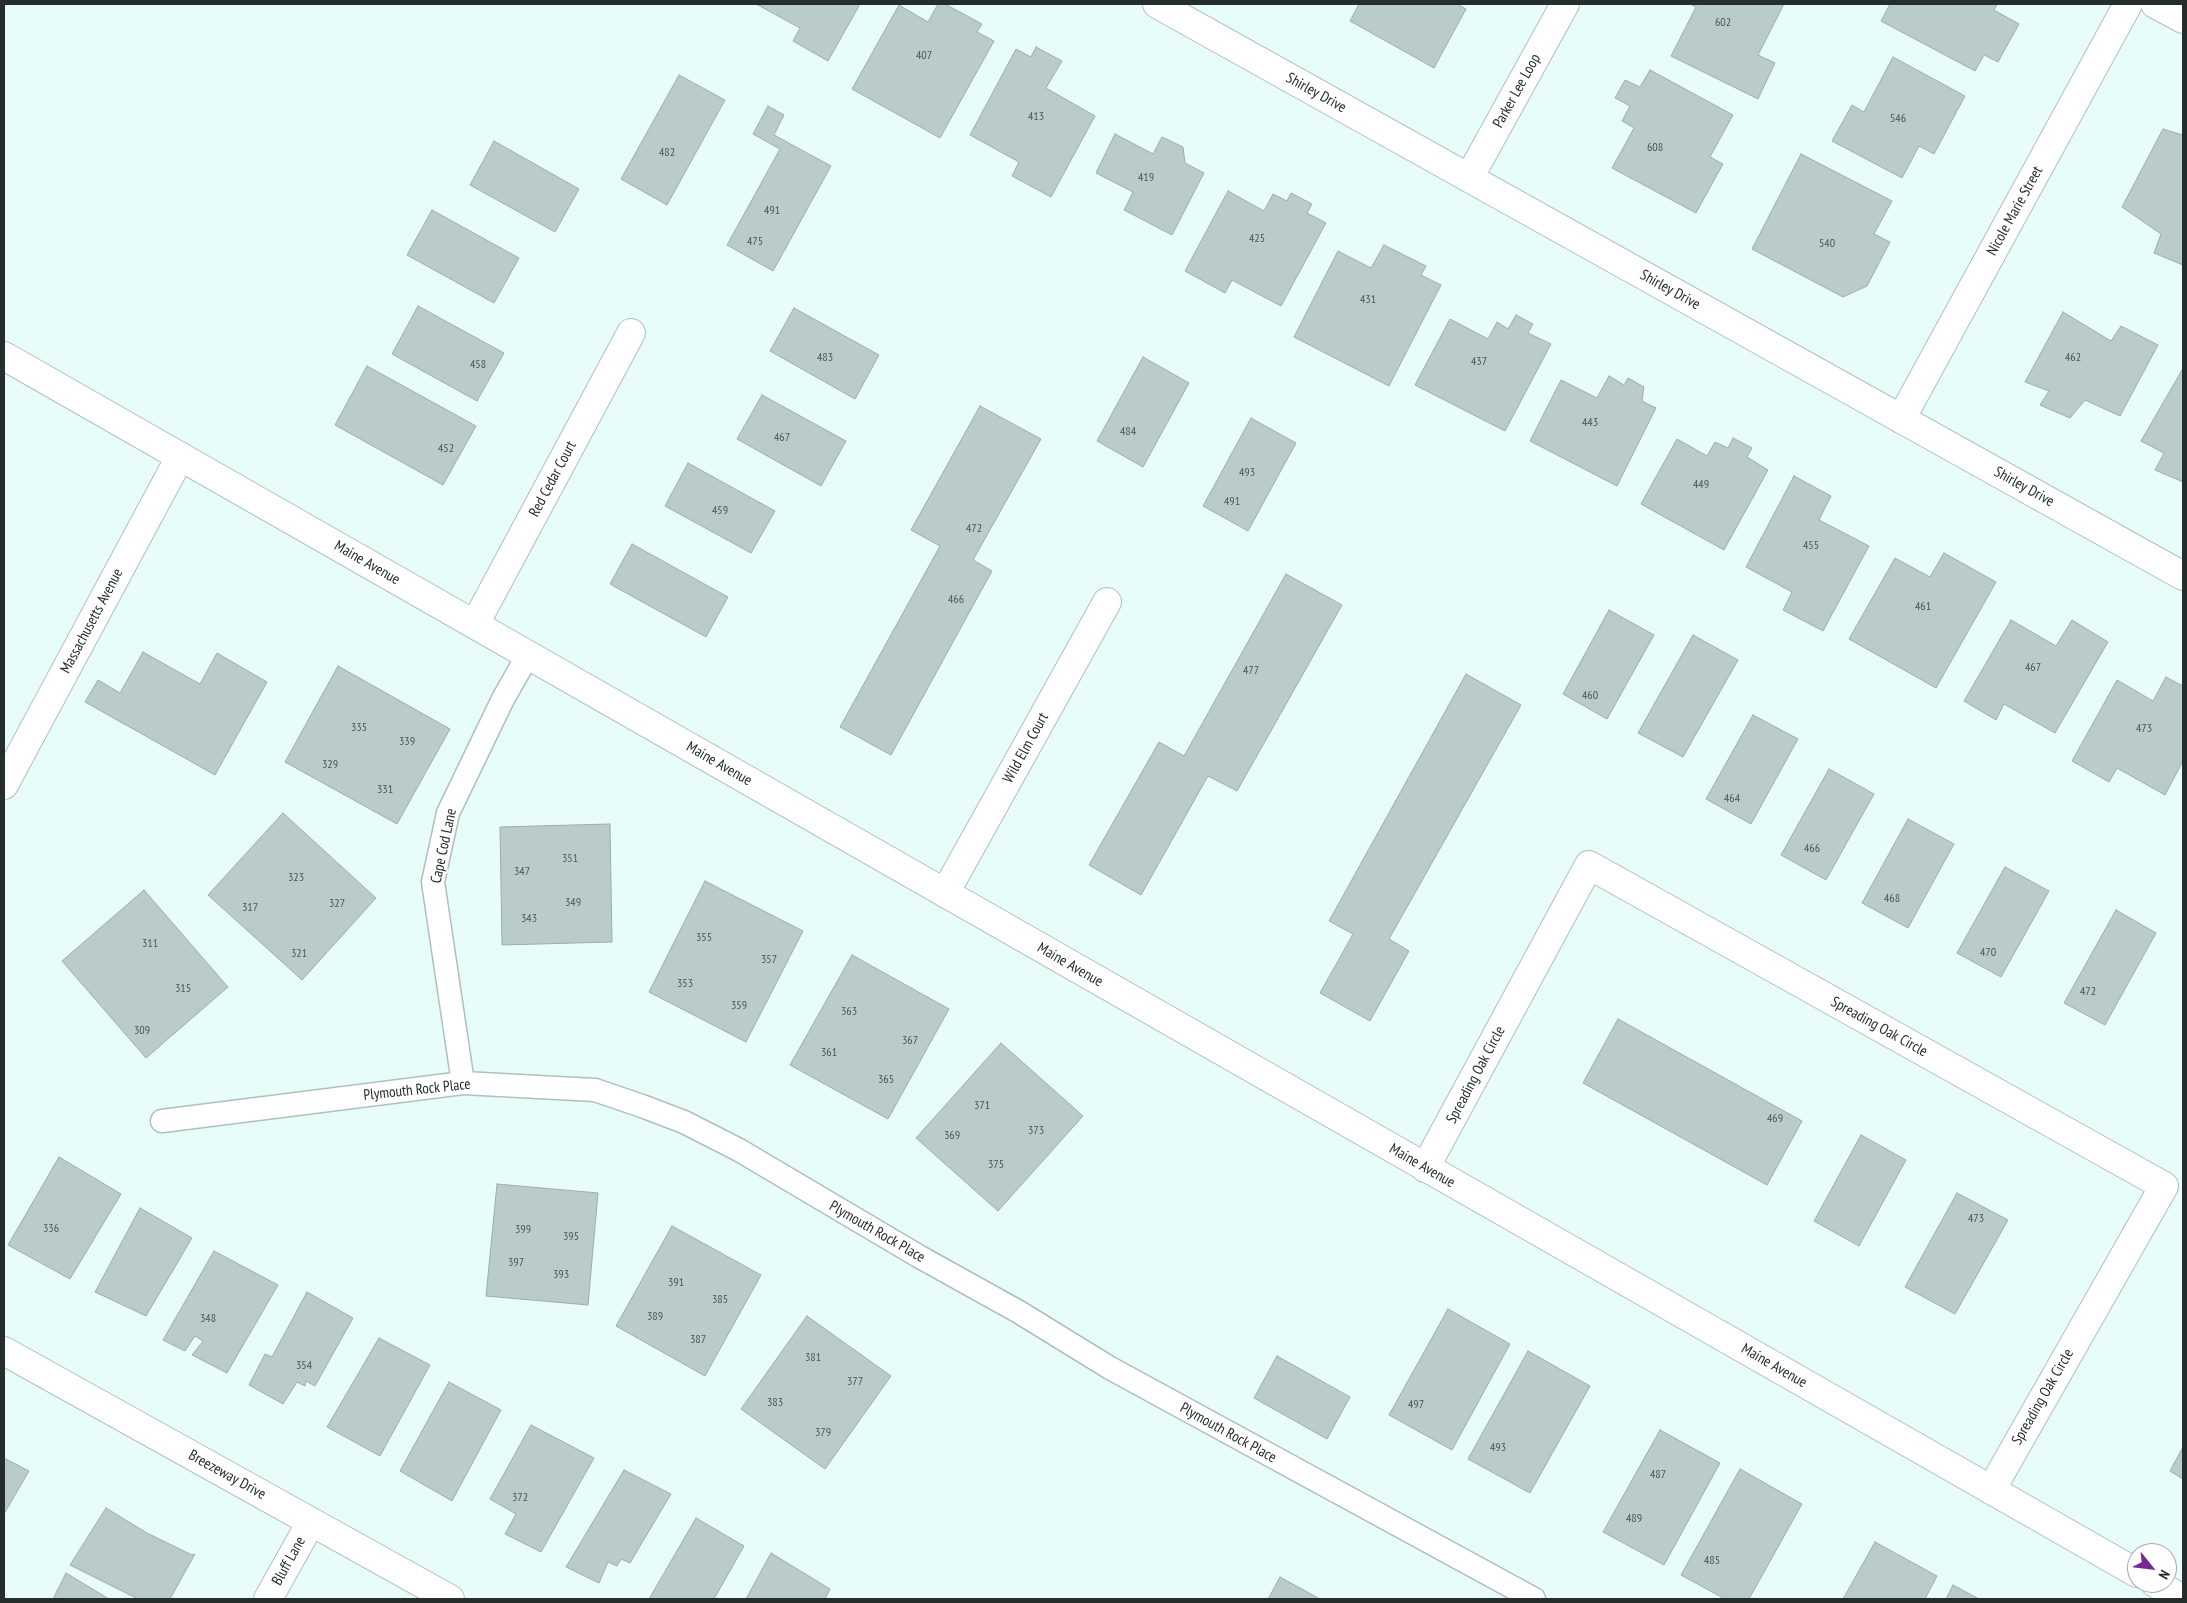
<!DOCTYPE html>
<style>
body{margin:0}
#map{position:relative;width:2187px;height:1603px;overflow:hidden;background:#e8fcfa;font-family:"PT Sans Narrow",sans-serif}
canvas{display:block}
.frame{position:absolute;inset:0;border:5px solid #262e2d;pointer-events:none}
.north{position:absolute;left:2127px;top:1543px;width:50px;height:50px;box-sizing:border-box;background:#fff;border:1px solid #a8abab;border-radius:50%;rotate:119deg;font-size:14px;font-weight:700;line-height:20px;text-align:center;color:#262e2d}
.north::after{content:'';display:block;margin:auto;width:18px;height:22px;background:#7a2796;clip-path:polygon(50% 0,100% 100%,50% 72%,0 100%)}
</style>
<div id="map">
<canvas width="2187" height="1603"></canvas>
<div class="frame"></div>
<div class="north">N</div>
</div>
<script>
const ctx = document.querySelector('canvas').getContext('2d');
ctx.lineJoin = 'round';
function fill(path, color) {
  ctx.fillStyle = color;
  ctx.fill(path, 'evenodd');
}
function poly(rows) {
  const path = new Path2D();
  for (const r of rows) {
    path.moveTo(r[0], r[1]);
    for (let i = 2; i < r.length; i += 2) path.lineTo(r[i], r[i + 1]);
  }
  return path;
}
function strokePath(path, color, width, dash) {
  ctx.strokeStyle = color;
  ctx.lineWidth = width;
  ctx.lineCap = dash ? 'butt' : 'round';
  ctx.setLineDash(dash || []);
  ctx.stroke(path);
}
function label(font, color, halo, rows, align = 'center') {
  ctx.font = font + ' "PT Sans Narrow",sans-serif';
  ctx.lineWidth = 4;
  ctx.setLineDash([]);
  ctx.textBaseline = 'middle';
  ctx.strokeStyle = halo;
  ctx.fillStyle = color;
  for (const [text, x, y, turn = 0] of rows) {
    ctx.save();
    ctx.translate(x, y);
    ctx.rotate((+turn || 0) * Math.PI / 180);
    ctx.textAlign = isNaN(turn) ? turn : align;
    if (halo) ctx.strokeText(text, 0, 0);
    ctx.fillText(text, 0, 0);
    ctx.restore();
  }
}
const building = poly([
 [756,4,860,4,828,61,793,41,800,28,756,4],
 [938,4,945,4,982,24,977,32,994,41,940,138,852,89,899,5,928,22,938,4],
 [1359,4,1457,4,1466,9,1434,68,1350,21,1359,4],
 [1690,4,1784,4,1758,55,1775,63,1758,99,1671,56,1696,7,1690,4],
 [1890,4,1997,4,1994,10,2019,24,1998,62,1984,55,1975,71,1881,21,1890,4],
 [1036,47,1062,61,1046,88,1095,116,1051,197,1012,176,1019,162,970,135,1016,49,1031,57,1036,47],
 [1893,57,1965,96,1934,154,1919,146,1902,178,1832,141,1852,105,1864,112,1893,57],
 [1650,70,1733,115,1710,157,1723,164,1696,213,1612,168,1634,128,1622,121,1630,106,1615,98,1625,80,1640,87,1650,70],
 [679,75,725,100,667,205,621,179,679,75],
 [768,106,784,115,774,135,831,166,773,271,727,245,780,149,753,134,768,106],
 [2163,129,2183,135,2183,265,2154,253,2161,234,2122,207,2163,129],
 [1115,134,1153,154,1162,137,1183,147,1185,163,1204,173,1172,235,1124,210,1133,192,1096,173,1115,134],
 [494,141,579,189,555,232,470,185,494,141],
 [1801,154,1892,201,1874,234,1890,242,1867,286,1843,297,1752,249,1801,154],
 [1228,191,1264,211,1273,194,1287,201,1291,193,1312,204,1307,213,1326,223,1281,306,1232,280,1225,293,1185,271,1228,191],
 [432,210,519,258,494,303,407,255,432,210],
 [1384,245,1426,266,1421,275,1441,285,1389,386,1294,337,1338,251,1371,268,1384,245],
 [418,306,504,353,477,401,392,354,418,306],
 [794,308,879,355,855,399,770,351,794,308],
 [2063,312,2111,341,2121,326,2158,345,2120,416,2085,400,2070,418,2040,405,2049,391,2025,382,2063,312],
 [1516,315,1533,324,1528,333,1551,344,1505,431,1415,385,1450,319,1488,339,1497,322,1508,329,1516,315],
 [1143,357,1189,383,1143,467,1097,441,1143,357],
 [367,366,476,426,443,485,335,425,367,366],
 [2182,370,2183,371,2183,482,2155,470,2164,453,2141,441,2182,370],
 [1609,376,1624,385,1628,378,1644,387,1642,401,1656,408,1617,486,1530,441,1561,380,1597,398,1609,376],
 [762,395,846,441,821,486,737,439,762,395],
 [980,406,1041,439,973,560,992,571,891,755,840,727,940,546,911,530,980,406],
 [1251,418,1296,443,1248,531,1203,506,1251,418],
 [1733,438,1752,448,1747,457,1768,470,1724,550,1641,504,1677,439,1707,456,1715,442,1728,448,1733,438],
 [688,463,775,511,751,553,665,506,688,463],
 [1794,476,1831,496,1819,520,1869,546,1823,631,1783,610,1792,592,1746,567,1794,476],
 [632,544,728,597,706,637,610,584,632,544],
 [1944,553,1996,582,1936,688,1849,639,1895,558,1930,577,1944,553],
 [1286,574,1342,605,1237,791,1208,776,1141,895,1089,865,1159,742,1184,756,1286,574],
 [1609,610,1654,635,1607,719,1563,694,1609,610],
 [2011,620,2056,646,2072,620,2108,642,2055,733,2004,704,1996,720,1964,701,2011,620],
 [1693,635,1738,660,1683,757,1638,733,1693,635],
 [143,652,200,684,217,653,267,682,215,775,85,702,98,680,120,693,143,652],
 [338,666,450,729,397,824,285,762,338,666],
 [1466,674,1521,705,1389,939,1409,951,1370,1021,1320,993,1353,934,1329,921,1466,674],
 [2166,677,2183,686,2183,761,2165,795,2117,768,2109,782,2072,761,2117,680,2153,701,2166,677],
 [1753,715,1798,739,1751,824,1706,799,1753,715],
 [1829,769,1874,794,1826,880,1781,855,1829,769],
 [283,813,376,898,302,980,208,895,283,813],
 [1908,819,1954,844,1908,928,1862,903,1908,819],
 [610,824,612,942,502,945,500,827,610,824],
 [2005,867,2049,891,2001,977,1957,953,2005,867],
 [705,881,803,931,746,1042,649,992,705,881],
 [144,890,228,987,146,1058,62,961,144,890],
 [2116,910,2156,933,2105,1025,2064,1003,2116,910],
 [852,955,949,1009,888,1119,790,1065,852,955],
 [1618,1019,1802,1121,1767,1185,1583,1083,1618,1019],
 [1001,1043,1083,1116,998,1211,916,1138,1001,1043],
 [1861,1135,1906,1160,1859,1246,1814,1221,1861,1135],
 [59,1157,121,1194,70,1279,8,1245,59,1157],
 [497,1184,598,1193,588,1305,486,1296,497,1184],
 [1957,1193,2008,1220,1955,1314,1905,1287,1957,1193],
 [140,1208,192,1238,146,1316,95,1292,140,1208],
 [672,1226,761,1275,705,1376,616,1326,672,1226],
 [214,1251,278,1285,227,1373,192,1355,203,1341,195,1336,185,1351,163,1340,214,1251],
 [307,1292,353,1318,315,1386,306,1381,305,1386,297,1382,283,1404,249,1385,265,1354,272,1357,307,1292],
 [1448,1309,1510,1344,1452,1450,1389,1415,1448,1309],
 [807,1316,891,1376,825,1469,741,1409,807,1316],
 [379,1338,430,1365,380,1456,327,1427,379,1338],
 [1528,1351,1590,1386,1530,1493,1468,1459,1528,1351],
 [1277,1356,1350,1397,1327,1439,1254,1398,1277,1356],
 [449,1382,501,1410,452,1501,400,1471,449,1382],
 [531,1425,594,1458,541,1552,505,1534,516,1514,490,1499,531,1425],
 [1660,1430,1720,1463,1664,1565,1603,1532,1660,1430],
 [2183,1447,2183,1479,2170,1471,2183,1447],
 [4,1458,29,1471,4,1514,4,1458],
 [1740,1469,1802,1504,1749,1599,1725,1599,1681,1575,1740,1469],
 [624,1470,671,1494,630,1563,621,1559,617,1566,608,1562,599,1583,566,1567,624,1470],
 [106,1508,147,1533,192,1555,195,1554,170,1599,138,1599,70,1565,106,1508],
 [696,1518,744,1546,714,1599,649,1599,696,1518],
 [1875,1542,1937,1576,1925,1599,1843,1599,1875,1542],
 [771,1553,830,1589,825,1599,746,1599,771,1553],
 [66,1573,109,1599,53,1599,66,1573],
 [1280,1577,1320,1599,1268,1599,1280,1577],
 [1953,1585,1979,1599,1946,1599,1953,1585]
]);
fill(building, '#b9ccca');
strokePath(building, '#9baeac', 1);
const service = poly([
 [463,1083,433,882,448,813,503,699,528,655],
 [162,1121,463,1083,595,1090,642,1106,684,1122,739,1150,920,1257,1019,1312,1110,1368,1534,1599]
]);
const minor = poly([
 [1157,4,2183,576],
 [2155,4,2183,19],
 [1469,178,1565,4],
 [1901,419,2128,4],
 [475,624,631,333],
 [4,785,180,457],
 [945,893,1107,602],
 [1425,1168,1589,865,2164,1186,1991,1490],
 [4,1351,450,1599],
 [268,1599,311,1522]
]);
const tertiary = poly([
 [4,356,2137,1573],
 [2155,1583,2183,1599]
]);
strokePath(service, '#adc0be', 25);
strokePath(minor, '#adc0be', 30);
strokePath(tertiary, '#adc0be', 30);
strokePath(service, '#fff', 22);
strokePath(minor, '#fff', 28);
strokePath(tertiary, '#fff', 28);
label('12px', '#4b5654', null, [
 ["602",1723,23],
 ["407",924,56],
 ["413",1036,117],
 ["546",1898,119],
 ["608",1655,148],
 ["482",667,153],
 ["419",1146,178],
 ["491",772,211],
 ["425",1257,239],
 ["475",755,242],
 ["540",1827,244],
 ["431",1368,300],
 ["483",825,358],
 ["462",2073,358],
 ["437",1479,362],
 ["458",478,365],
 ["443",1590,423],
 ["484",1128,432],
 ["467",782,438],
 ["452",446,449],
 ["493",1247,473],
 ["449",1701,485],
 ["491",1232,502],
 ["459",720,511],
 ["472",974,529],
 ["455",1811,546],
 ["466",956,600],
 ["461",1923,607],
 ["467",2033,668],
 ["477",1251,671],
 ["460",1590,696],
 ["335",359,728],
 ["473",2144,729],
 ["339",407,742],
 ["329",330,765],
 ["331",385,790],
 ["464",1732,799],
 ["466",1812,849],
 ["351",570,859],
 ["347",522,872],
 ["323",296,878],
 ["468",1892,899],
 ["349",573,903],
 ["327",337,904],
 ["317",250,908],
 ["343",529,919],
 ["355",704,938],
 ["311",150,944],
 ["470",1988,953],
 ["321",299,954],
 ["357",769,960],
 ["353",685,984],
 ["315",183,989],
 ["472",2088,992],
 ["359",739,1006],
 ["363",849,1012],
 ["309",142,1031],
 ["367",910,1041],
 ["361",829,1053],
 ["365",886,1080],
 ["371",982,1106],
 ["469",1775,1119],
 ["373",1036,1131],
 ["369",952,1136],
 ["375",996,1165],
 ["473",1976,1219],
 ["336",51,1229],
 ["399",523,1230],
 ["395",571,1237],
 ["397",516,1263],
 ["393",561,1275],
 ["391",676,1283],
 ["385",720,1300],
 ["389",655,1317],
 ["348",208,1319],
 ["387",698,1340],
 ["381",813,1358],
 ["354",304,1366],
 ["377",855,1382],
 ["383",775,1403],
 ["497",1416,1405],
 ["379",823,1433],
 ["493",1498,1448],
 ["487",1658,1475],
 ["372",520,1498],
 ["489",1634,1519],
 ["485",1712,1561]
]);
label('15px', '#262e2d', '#fff', [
 ["Parker Lee Loop",1517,91,-61],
 ["Shirley Drive",1316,93,29],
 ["Nicole Marie Street",2015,211,-61],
 ["Shirley Drive",1670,290,29],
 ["Red Cedar Court",553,479,-62],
 ["Shirley Drive",2024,487,29],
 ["Maine Avenue",367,563,30],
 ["Massachusetts Avenue",92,621,-62],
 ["Wild Elm Court",1026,748,-61],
 ["Maine Avenue",719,764,30],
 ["Cape Cod Lane",444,846,-78],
 ["Maine Avenue",1070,965,30],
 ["Spreading Oak Circle",1879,1027,29],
 ["Spreading Oak Circle",1476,1075,-62],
 ["Plymouth Rock Place",417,1090,-6],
 ["Maine Avenue",1422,1166,30],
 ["Plymouth Rock Place",877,1232,30],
 ["Maine Avenue",1774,1366,30],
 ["Spreading Oak Circle",2043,1397,-60],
 ["Plymouth Rock Place",1228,1433,29],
 ["Breezeway Drive",227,1475,29],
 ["Bluff Lane",289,1561,-61]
]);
</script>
